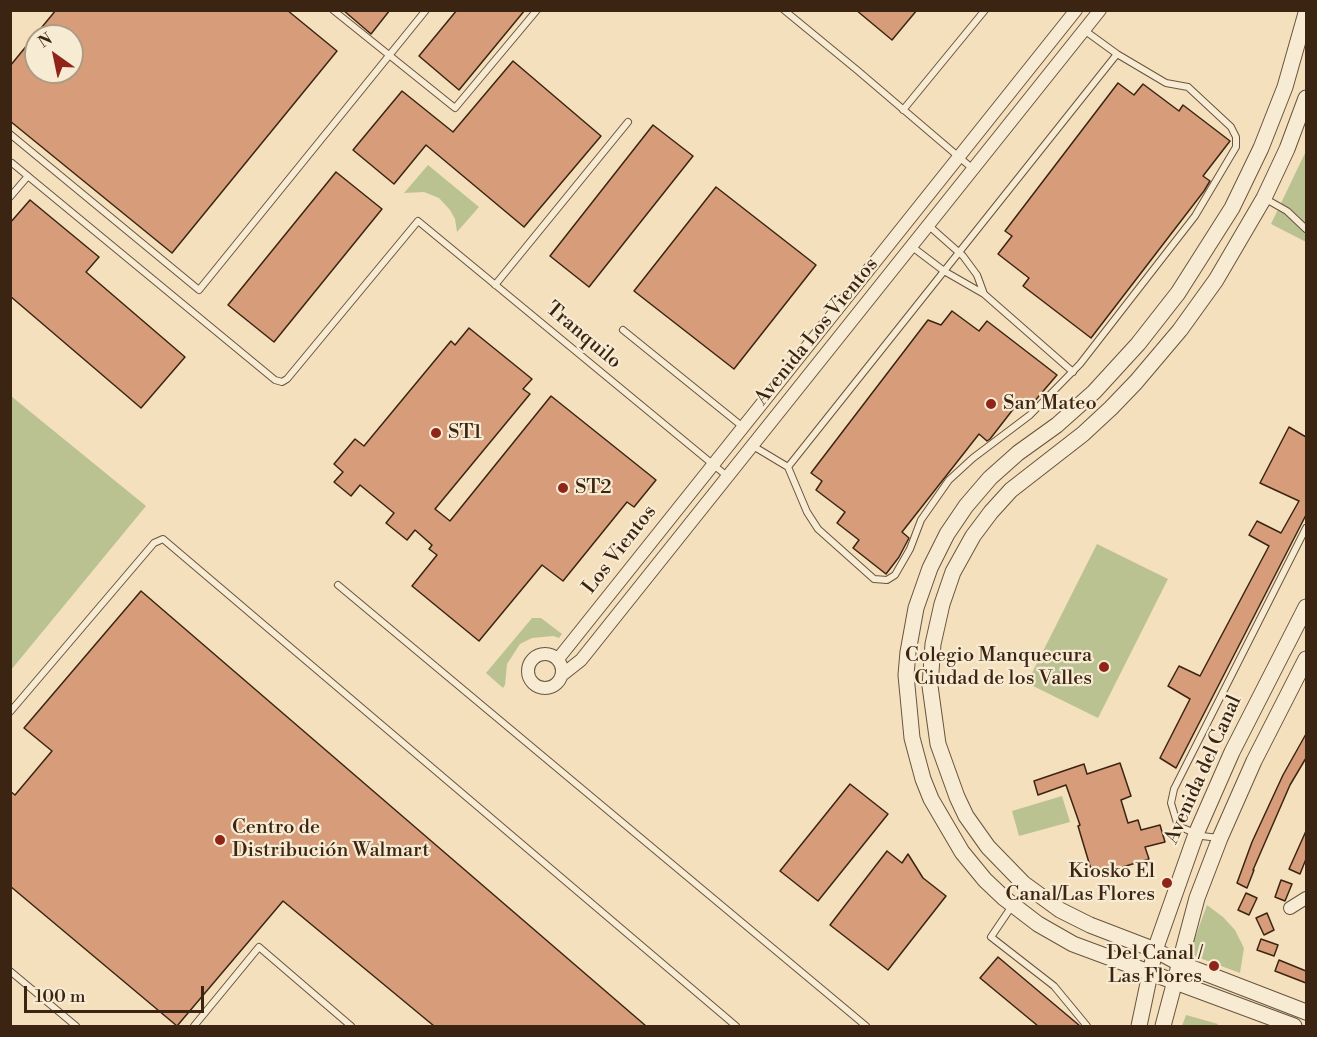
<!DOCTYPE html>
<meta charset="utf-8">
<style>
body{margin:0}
#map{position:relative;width:1317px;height:1037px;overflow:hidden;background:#f4e0bd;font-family:"Libre Bodoni",serif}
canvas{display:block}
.frame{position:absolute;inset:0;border:12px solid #3b2512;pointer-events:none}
.north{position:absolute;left:24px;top:24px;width:60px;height:60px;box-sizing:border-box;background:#f8ebd4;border:2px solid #ac9c86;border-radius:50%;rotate:327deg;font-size:16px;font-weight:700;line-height:24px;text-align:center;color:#3b2512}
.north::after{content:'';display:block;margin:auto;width:21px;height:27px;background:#8f2418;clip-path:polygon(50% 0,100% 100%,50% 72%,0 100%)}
.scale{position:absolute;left:24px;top:986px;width:180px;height:27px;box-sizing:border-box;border:3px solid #3b2512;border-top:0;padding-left:8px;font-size:18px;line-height:21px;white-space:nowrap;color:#3b2512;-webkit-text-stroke:4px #f8ebd4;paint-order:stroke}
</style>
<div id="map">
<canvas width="1317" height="1037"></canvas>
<div class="frame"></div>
<div class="north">N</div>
<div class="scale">100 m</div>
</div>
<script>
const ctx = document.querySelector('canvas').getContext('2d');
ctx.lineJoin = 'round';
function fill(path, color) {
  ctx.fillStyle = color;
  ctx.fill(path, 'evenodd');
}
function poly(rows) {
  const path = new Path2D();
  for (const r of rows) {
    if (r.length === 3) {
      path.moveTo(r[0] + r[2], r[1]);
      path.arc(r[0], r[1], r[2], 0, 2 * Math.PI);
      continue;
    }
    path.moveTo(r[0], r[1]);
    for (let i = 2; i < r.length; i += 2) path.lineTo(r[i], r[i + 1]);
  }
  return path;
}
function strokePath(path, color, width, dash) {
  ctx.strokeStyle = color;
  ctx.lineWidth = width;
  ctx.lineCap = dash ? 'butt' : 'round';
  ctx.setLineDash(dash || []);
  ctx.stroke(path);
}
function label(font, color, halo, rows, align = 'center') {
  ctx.font = font + ' "Libre Bodoni",serif';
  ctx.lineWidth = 4.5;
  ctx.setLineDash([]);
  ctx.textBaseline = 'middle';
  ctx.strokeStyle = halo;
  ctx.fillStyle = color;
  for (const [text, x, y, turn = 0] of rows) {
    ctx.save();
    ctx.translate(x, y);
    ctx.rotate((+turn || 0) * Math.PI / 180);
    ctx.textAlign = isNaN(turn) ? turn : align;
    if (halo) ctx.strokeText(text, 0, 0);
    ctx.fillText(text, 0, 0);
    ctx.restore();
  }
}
fill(poly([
 [1306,151,1306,242,1271,224],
 [428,165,479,207,457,232,455,219,450,210,439,198,424,192,404,193],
 [11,396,146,506,11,670],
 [1097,544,1168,579,1098,718,1027,683],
 [532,618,541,618,562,634,559,638,553,636,532,638,520,644,507,664,505,685,503,688,486,673],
 [1062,796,1070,822,1019,836,1012,811],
 [1207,905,1223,917,1235,930,1244,948,1240,973,1189,954],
 [1186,1015,1218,1024,1217,1026,1182,1026]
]), '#bac292');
const building = poly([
 [56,10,287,10,337,51,172,253,10,121,10,66,56,10],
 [36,36,72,36,72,72,36,72,36,36],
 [343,10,390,10,371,34,343,10],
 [457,10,525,10,459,90,419,56,457,10],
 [856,10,917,10,892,40,856,10],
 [513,61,601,136,524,227,426,145,394,184,353,150,402,91,453,132,513,61],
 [1118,83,1134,95,1143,84,1179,111,1183,105,1230,141,1203,176,1210,181,1204,191,1091,338,1023,286,1029,278,998,254,1012,236,1005,231,1118,83],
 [653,125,693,156,589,287,550,256,653,125],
 [336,172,382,209,274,342,228,305,336,172],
 [716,187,816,265,734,369,634,291,716,187],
 [30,200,99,257,86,272,185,357,141,408,10,296,10,223,30,200],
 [952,311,979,331,987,321,1057,375,1027,410,1018,403,990,439,987,441,979,434,902,532,909,538,899,557,886,574,853,548,859,540,837,523,845,512,816,490,822,481,811,473,928,320,941,325,952,311],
 [469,328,532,379,523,389,530,394,435,509,450,521,551,396,656,480,634,507,627,502,563,581,542,565,479,641,412,586,437,555,429,549,432,545,415,530,407,540,386,523,394,513,360,485,351,496,334,482,343,472,334,464,355,439,364,446,451,341,455,345,469,328],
 [1289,427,1306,437,1306,515,1176,768,1160,758,1190,699,1168,686,1179,666,1200,676,1269,546,1249,535,1257,521,1281,533,1299,501,1260,483,1289,427],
 [141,591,646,1026,434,1026,283,901,177,1026,10,886,10,791,15,795,52,751,24,728,141,591],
 [1306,734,1306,758,1290,785,1253,870,1254,870,1247,888,1237,883,1252,842,1283,775,1306,734],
 [1120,763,1131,796,1121,800,1128,823,1138,820,1141,830,1160,825,1165,842,1145,847,1149,859,1093,876,1078,826,1080,825,1066,785,1038,795,1034,781,1084,764,1087,774,1120,763],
 [850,784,888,814,818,901,780,871,850,784],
 [1306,831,1306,859,1300,874,1289,869,1306,831],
 [887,851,902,863,908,854,923,878,946,896,888,970,830,925,887,851],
 [1281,880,1292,884,1285,901,1275,897,1281,880],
 [1246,893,1257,898,1249,915,1238,910,1246,893],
 [1267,913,1274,930,1264,935,1256,918,1267,913],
 [1261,939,1278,945,1274,956,1257,950,1261,939],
 [998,957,1080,1026,1038,1026,980,978,998,957],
 [1279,960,1306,971,1306,983,1275,971,1279,960]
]);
fill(building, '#d79d7a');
strokePath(building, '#3b2512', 1.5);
const service = poly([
 [333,10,455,108,537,10],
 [784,10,857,70,973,169],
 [1084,30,1117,54],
 [1117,54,1166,83,1188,87,1231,127,1236,137,1236,147,1195,216,1080,364,1030,415,973,458,949,480,921,520,910,549,895,575,887,580,874,579,818,529,807,512,788,467,1117,54],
 [903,110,985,10],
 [10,134,199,290,426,10],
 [10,165,12,163,275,380,282,382,287,379,418,221,727,476],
 [10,197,28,176],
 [1264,198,1287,211,1306,229],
 [911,246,944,271,984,294,977,275,963,256,928,225],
 [495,285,628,122],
 [984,294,1073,372],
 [623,330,743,427],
 [753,446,788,467],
 [338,585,866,1026],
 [10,712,154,543,163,539,736,1026],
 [1219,838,1202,836,1178,826,1171,803,1174,789,1306,528],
 [1012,906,991,937,1054,986,1087,1026],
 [10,971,76,1026],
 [194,1026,259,947,351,1026]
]);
const minor = poly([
 [545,671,17],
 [558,659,1076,10],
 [562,675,581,660,1100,10],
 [1290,908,1306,898]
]);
const tertiary = poly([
 [1306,98,1287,149,1264,198,1216,280,1180,330,1136,382,1111,408,1083,434,1011,490,991,512,973,536,953,572,942,604,933,644,930,686,938,744,957,797,966,816,988,847,1023,883,1060,910,1090,925,1155,950,1179,963,1306,1012],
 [1139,1026,1155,950,1196,834,1232,752,1306,607],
 [1163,1026,1197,898,1220,838,1254,761,1306,659],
 [1294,1026,1073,944,1038,924,1004,898,985,880,962,852,931,799,923,779,912,738,906,675,908,652,916,608,930,568,947,534,966,506,990,478,1018,453,1057,425,1094,392,1138,344,1178,293,1232,208,1261,148,1285,87,1306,13]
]);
strokePath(service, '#69543d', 8);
strokePath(minor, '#69543d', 14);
strokePath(tertiary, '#69543d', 17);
strokePath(service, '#f8ebd4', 6);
strokePath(minor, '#f8ebd4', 12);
strokePath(tertiary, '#f8ebd4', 15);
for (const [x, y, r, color] of [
 [991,404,6,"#8f2418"],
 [436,433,6,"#8f2418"],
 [563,488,6,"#8f2418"],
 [1104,667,6,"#8f2418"],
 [220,840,6,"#8f2418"],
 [1167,883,6,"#8f2418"],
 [1214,966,6,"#8f2418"]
]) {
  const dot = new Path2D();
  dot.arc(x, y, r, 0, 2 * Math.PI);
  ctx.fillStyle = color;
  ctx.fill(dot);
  strokePath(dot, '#f8ebd4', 2);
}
label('20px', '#3b2512', '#f8ebd4', [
 ["Avenida Los Vientos",817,332,-51],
 ["Tranquilo",583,336,40],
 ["Los Vientos",620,550,-52],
 ["Avenida del Canal",1204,770,-66]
]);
label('20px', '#3b2512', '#f8ebd4', [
 ["San Mateo",1003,404],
 ["ST1",448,433],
 ["ST2",575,488],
 ["Colegio Manquecura",1092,656,"right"],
 ["Ciudad de los Valles",1092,679,"right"],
 ["Centro de",232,828],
 ["Distribución Walmart",232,851],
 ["Kiosko El",1155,872,"right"],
 ["Canal/Las Flores",1155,895,"right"],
 ["Del Canal /",1202,954,"right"],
 ["Las Flores",1202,977,"right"]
], 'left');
</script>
